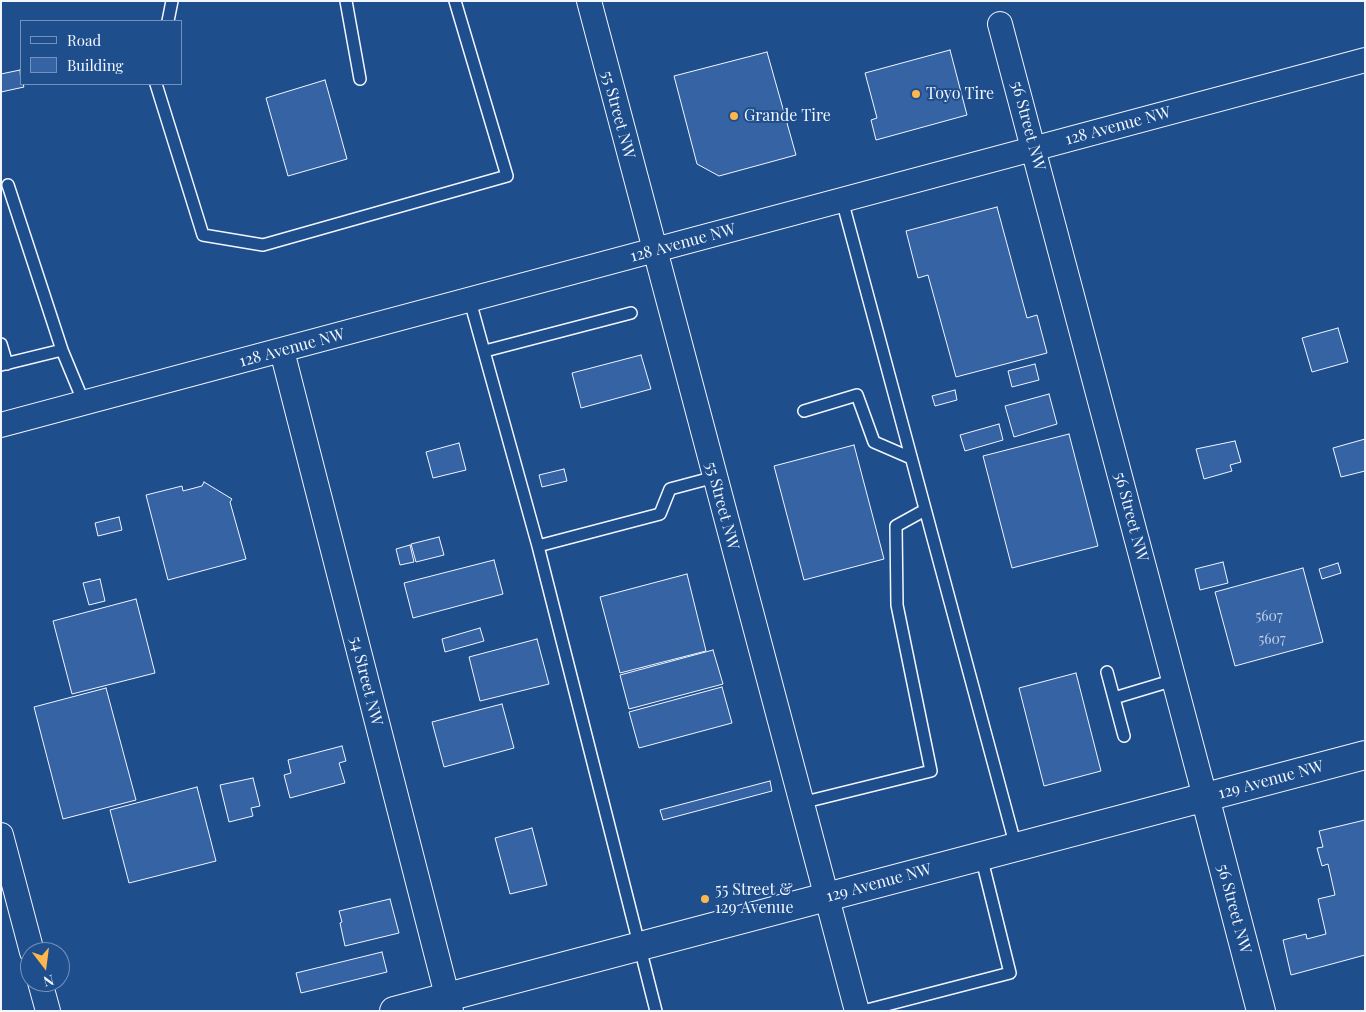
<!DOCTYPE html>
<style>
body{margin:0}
#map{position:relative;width:1366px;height:1012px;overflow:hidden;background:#1f4e8c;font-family:"Playfair Display",serif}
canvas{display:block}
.frame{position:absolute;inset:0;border:2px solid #f2f6ff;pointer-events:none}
.legend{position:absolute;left:20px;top:20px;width:162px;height:65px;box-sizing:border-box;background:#1f4e8c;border:1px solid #7391ba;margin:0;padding:6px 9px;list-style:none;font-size:15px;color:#f2f6ff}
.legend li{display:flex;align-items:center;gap:10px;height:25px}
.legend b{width:25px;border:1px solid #7391ba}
.north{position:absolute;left:20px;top:942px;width:50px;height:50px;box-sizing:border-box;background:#1f4e8c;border:1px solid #7391ba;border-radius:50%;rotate:165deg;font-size:14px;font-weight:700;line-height:20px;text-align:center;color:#f2f6ff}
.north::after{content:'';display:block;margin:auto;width:18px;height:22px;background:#ffb74d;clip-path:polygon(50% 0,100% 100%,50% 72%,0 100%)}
</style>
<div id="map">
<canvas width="1366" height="1012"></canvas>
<div class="frame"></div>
<ul class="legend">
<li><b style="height:6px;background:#1f4e8c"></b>Road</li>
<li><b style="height:14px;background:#3563a3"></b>Building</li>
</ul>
<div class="north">N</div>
</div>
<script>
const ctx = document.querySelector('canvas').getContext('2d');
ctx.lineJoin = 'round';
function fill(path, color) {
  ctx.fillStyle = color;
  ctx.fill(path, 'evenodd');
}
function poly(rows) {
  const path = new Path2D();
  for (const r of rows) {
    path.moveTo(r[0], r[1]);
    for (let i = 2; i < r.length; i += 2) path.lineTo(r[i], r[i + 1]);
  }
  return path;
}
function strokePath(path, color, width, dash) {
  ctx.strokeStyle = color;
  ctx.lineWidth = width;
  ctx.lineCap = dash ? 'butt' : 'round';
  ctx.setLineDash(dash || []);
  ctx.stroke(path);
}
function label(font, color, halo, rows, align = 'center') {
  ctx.font = font + ' "Playfair Display",serif';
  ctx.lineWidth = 4;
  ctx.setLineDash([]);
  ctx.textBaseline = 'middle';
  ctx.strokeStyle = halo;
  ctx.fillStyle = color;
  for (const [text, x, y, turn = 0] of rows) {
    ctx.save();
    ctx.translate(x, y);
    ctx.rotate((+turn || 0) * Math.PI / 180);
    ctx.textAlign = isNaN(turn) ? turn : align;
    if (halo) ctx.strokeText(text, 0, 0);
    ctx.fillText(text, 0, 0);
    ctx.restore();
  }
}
const building = poly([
 [950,50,967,115,876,140,871,120,877,118,865,73,950,50],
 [767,52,796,155,719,176,697,164,674,76,767,52],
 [20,70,21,84,23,84,24,87,1,92,1,74,20,70],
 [325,80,347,159,288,176,266,98,325,80],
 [997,207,1027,318,1037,315,1047,353,956,377,928,275,918,278,906,231,997,207],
 [1338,328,1348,362,1312,372,1302,338,1338,328],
 [641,355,651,389,581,408,572,373,641,355],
 [1035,364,1039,380,1012,387,1008,371,1035,364],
 [955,390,957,400,935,406,932,396,955,390],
 [1049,394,1057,424,1014,437,1005,406,1049,394],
 [999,424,1003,440,965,451,960,435,999,424],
 [1069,434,1098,546,1012,568,983,456,1069,434],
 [1365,439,1365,471,1341,477,1333,448,1365,439],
 [1235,441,1241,462,1230,465,1232,471,1204,479,1196,449,1235,441],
 [459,443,466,470,433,478,426,452,459,443],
 [854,445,884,559,804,580,774,466,854,445],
 [564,469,567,481,542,487,539,475,564,469],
 [204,482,232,499,230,502,246,559,168,580,146,495,182,486,183,491,202,486,204,482],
 [119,517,122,530,98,536,95,523,119,517],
 [439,537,444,555,416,562,411,544,439,537],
 [410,545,414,562,400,565,396,549,410,545],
 [494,560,503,594,413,618,404,583,494,560],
 [1223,562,1228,583,1200,590,1195,569,1223,562],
 [1338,563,1341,573,1322,579,1319,569,1338,563],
 [1303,568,1323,642,1235,666,1215,592,1303,568],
 [687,574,706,651,620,673,600,597,687,574],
 [100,579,105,601,89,605,83,583,100,579],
 [136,599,155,673,72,694,53,621,136,599],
 [480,628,484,641,445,652,442,639,480,628],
 [537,639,549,684,480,701,469,657,537,639],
 [713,650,723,684,629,709,620,675,713,650],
 [1076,673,1101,771,1044,786,1019,688,1076,673],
 [722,687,732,723,639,748,629,712,722,687],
 [106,688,136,800,63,819,34,707,106,688],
 [502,704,514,748,444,767,432,722,502,704],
 [342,746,346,761,339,763,345,783,290,798,284,775,291,773,288,760,342,746],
 [253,778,260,806,251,808,253,816,229,822,220,785,253,778],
 [770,781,772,791,663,820,660,810,770,781],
 [197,787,216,861,129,883,110,810,197,787],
 [1365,820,1365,955,1291,975,1283,940,1306,934,1307,939,1326,934,1318,899,1335,895,1328,864,1322,866,1317,848,1323,847,1319,831,1365,820],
 [532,828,547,885,510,894,495,838,532,828],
 [390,899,399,933,345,946,340,923,342,922,339,911,390,899],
 [382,952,387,972,301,993,296,973,382,952]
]);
fill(building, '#3563a3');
strokePath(building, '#f2f6ff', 1);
const lane = poly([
 [346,1,360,79],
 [168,21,172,1],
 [156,84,203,235,263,245,507,176,455,1],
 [8,185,62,350],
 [842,200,1016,847],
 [470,301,538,546,656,1011],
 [1,344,7,364],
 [485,351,631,313],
 [1,365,62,350,84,403],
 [804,411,857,395,874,442,911,458],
 [538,546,660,514,670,489,715,477],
 [1107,672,1124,736],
 [1114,698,1174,680],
 [801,803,931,771,897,605,896,526,925,510],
 [863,1011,1010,973,981,856]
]);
const street = poly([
 [589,1,857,1011],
 [1000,24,1205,797],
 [282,351,451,1011],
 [1,425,1365,60],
 [1,835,32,952],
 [40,982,48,1011]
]);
const secondary = poly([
 [1205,797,1261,1011],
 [394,1011,1365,755]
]);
strokePath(lane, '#f2f6ff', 14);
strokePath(street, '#f2f6ff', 26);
strokePath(secondary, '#f2f6ff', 30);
strokePath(lane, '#1f4e8c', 11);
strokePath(street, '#1f4e8c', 24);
strokePath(secondary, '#1f4e8c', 28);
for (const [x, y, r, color] of [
 [916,94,5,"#ffb74d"],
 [734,116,5,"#ffb74d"],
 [705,899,5,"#ffb74d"]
]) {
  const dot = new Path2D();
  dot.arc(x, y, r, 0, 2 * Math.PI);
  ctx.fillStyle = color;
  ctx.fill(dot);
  strokePath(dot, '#1f4e8c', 2);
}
label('14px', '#c3d1e8', null, [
 ["5607",1269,617],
 ["5607",1272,640]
]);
label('16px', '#f2f6ff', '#1f4e8c', [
 ["Toyo Tire",926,94],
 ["Grande Tire",744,116],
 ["55 Street &",715,890],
 ["129 Avenue",715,908]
], 'left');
label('16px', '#f2f6ff', '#1f4e8c', [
 ["55 Street NW",618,115,75],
 ["56 Street NW",1028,126,75],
 ["128 Avenue NW",1118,126,-15],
 ["128 Avenue NW",683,243,-15],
 ["128 Avenue NW",292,348,-15],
 ["55 Street NW",722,506,75],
 ["56 Street NW",1131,517,75],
 ["54 Street NW",366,681,76],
 ["129 Avenue NW",1271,780,-15],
 ["129 Avenue NW",879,883,-15],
 ["56 Street NW",1234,909,75]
]);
</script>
